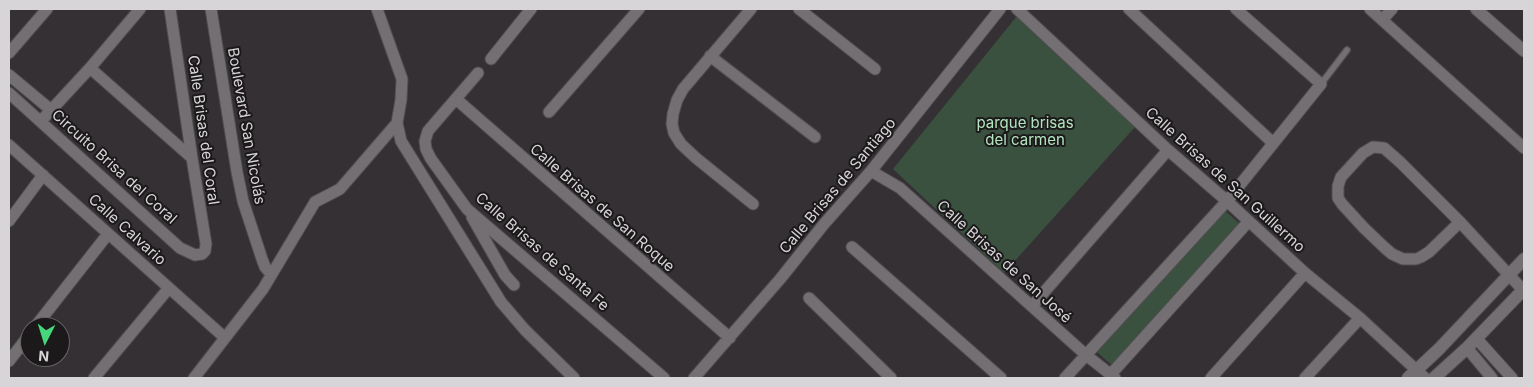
<!DOCTYPE html>
<meta charset="utf-8">
<style>
body{margin:0}
#map{position:relative;width:1533px;height:387px;overflow:hidden;background:#343033;font-family:Inter,sans-serif}
canvas{display:block}
.frame{position:absolute;inset:0;border:10px solid #d7d5d7;pointer-events:none}
.north{position:absolute;left:20px;top:317px;width:50px;height:50px;box-sizing:border-box;background:#1b191a;border:1px solid #666466;border-radius:50%;rotate:185deg;font-size:14px;font-weight:700;line-height:20px;text-align:center;color:#d7d5d7}
.north::after{content:'';display:block;margin:auto;width:18px;height:22px;background:#45d77a;clip-path:polygon(50% 0,100% 100%,50% 72%,0 100%)}
</style>
<div id="map">
<canvas width="1533" height="387"></canvas>
<div class="frame"></div>
<div class="north">N</div>
</div>
<script>
const ctx = document.querySelector('canvas').getContext('2d');
ctx.lineJoin = 'round';
function fill(path, color) {
  ctx.fillStyle = color;
  ctx.fill(path, 'evenodd');
}
function poly(rows) {
  const path = new Path2D();
  for (const r of rows) {
    path.moveTo(r[0], r[1]);
    for (let i = 2; i < r.length; i += 2) path.lineTo(r[i], r[i + 1]);
  }
  return path;
}
function strokePath(path, color, width, dash) {
  ctx.strokeStyle = color;
  ctx.lineWidth = width;
  ctx.lineCap = dash ? 'butt' : 'round';
  ctx.setLineDash(dash || []);
  ctx.stroke(path);
}
function label(font, color, halo, rows, align = 'center') {
  ctx.font = font + ' Inter,sans-serif';
  ctx.lineWidth = 4;
  ctx.setLineDash([]);
  ctx.textBaseline = 'middle';
  ctx.strokeStyle = halo;
  ctx.fillStyle = color;
  for (const [text, x, y, turn = 0] of rows) {
    ctx.save();
    ctx.translate(x, y);
    ctx.rotate((+turn || 0) * Math.PI / 180);
    ctx.textAlign = isNaN(turn) ? turn : align;
    if (halo) ctx.strokeText(text, 0, 0);
    ctx.fillText(text, 0, 0);
    ctx.restore();
  }
}
fill(poly([
 [1017,16,1135,127,1004,273,893,169],
 [1223,209,1240,224,1114,367,1097,352]
]), '#3b5140');
const lane = poly([
 [1321,84,1347,50]
]);
const street = poly([
 [211,9,237,172,243,201,262,259,265,267,271,274],
 [377,9,402,79,401,100,397,123,401,141,501,302,525,330,574,378],
 [751,9,683,89,677,100,673,114,672,124,674,133,681,144,696,158,753,204],
 [799,9,875,69],
 [1017,9,1168,150,1227,201,1305,273,1360,318,1425,378],
 [1129,9,1273,143],
 [1370,9,1524,148],
 [1476,9,1524,51],
 [1382,20,1392,9],
 [9,53,47,9],
 [710,56,815,137],
 [491,59,531,9],
 [90,68,192,158],
 [478,73,428,131,425,141,426,149,431,159,467,209,664,378],
 [9,75,51,110],
 [9,93,180,248,195,255,202,254,205,251,206,244,192,158,170,9],
 [456,99,730,338],
 [549,112,639,9],
 [41,121,90,68,140,9],
 [9,145,224,337],
 [871,171,900,188,1086,355,1115,378],
 [472,217,505,275,514,285],
 [9,221,43,175],
 [1460,222,1429,252,1421,257,1416,259,1403,259,1392,254,1385,248,1364,228,1342,204,1338,198,1338,186,1341,177,1363,153,1373,147,1384,148,1400,162,1460,222,1523,290],
 [852,247,1001,378],
 [809,298,891,378],
 [1032,306,1168,150],
 [35,327,108,234],
 [1476,338,1512,378],
 [1467,348,1492,378],
 [9,361,30,334],
 [1111,374,1249,221],
 [94,378,169,288],
 [194,378,263,289,315,202,340,189,397,123],
 [694,378,781,278,824,224,871,171,1000,9],
 [1065,378,1227,201,1321,84,1236,9],
 [1211,378,1305,273],
 [1305,378,1360,318]
]);
const secondary = poly([
 [1408,378,1439,349,1524,259],
 [1434,378,1467,348,1524,289]
]);
strokePath(lane, '#504d50', 8);
strokePath(street, '#504d50', 13);
strokePath(secondary, '#504d50', 14);
strokePath(lane, '#736f72', 5.5);
strokePath(street, '#736f72', 11);
strokePath(secondary, '#736f72', 12);
label('15px', '#b3e5be', '#1b191a', [
 ["parque brisas",1025,123],
 ["del carmen",1025,140]
]);
label('15px', '#d7d5d7', '#1b191a', [
 ["Boulevard San Nicolás",246,126,80],
 ["Calle Brisas del Coral",203,130,82],
 ["Circuito Brisa del Coral",114,167,42],
 ["Calle Brisas de San Guillermo",1225,180,42],
 ["Calle Brisas de Santiago",838,186,-50],
 ["Calle Brisas de San Roque",602,208,41],
 ["Calle Calvario",127,230,42],
 ["Calle Brisas de Santa Fe",542,252,41],
 ["Calle Brisas de San José",1004,262,42]
]);
</script>
